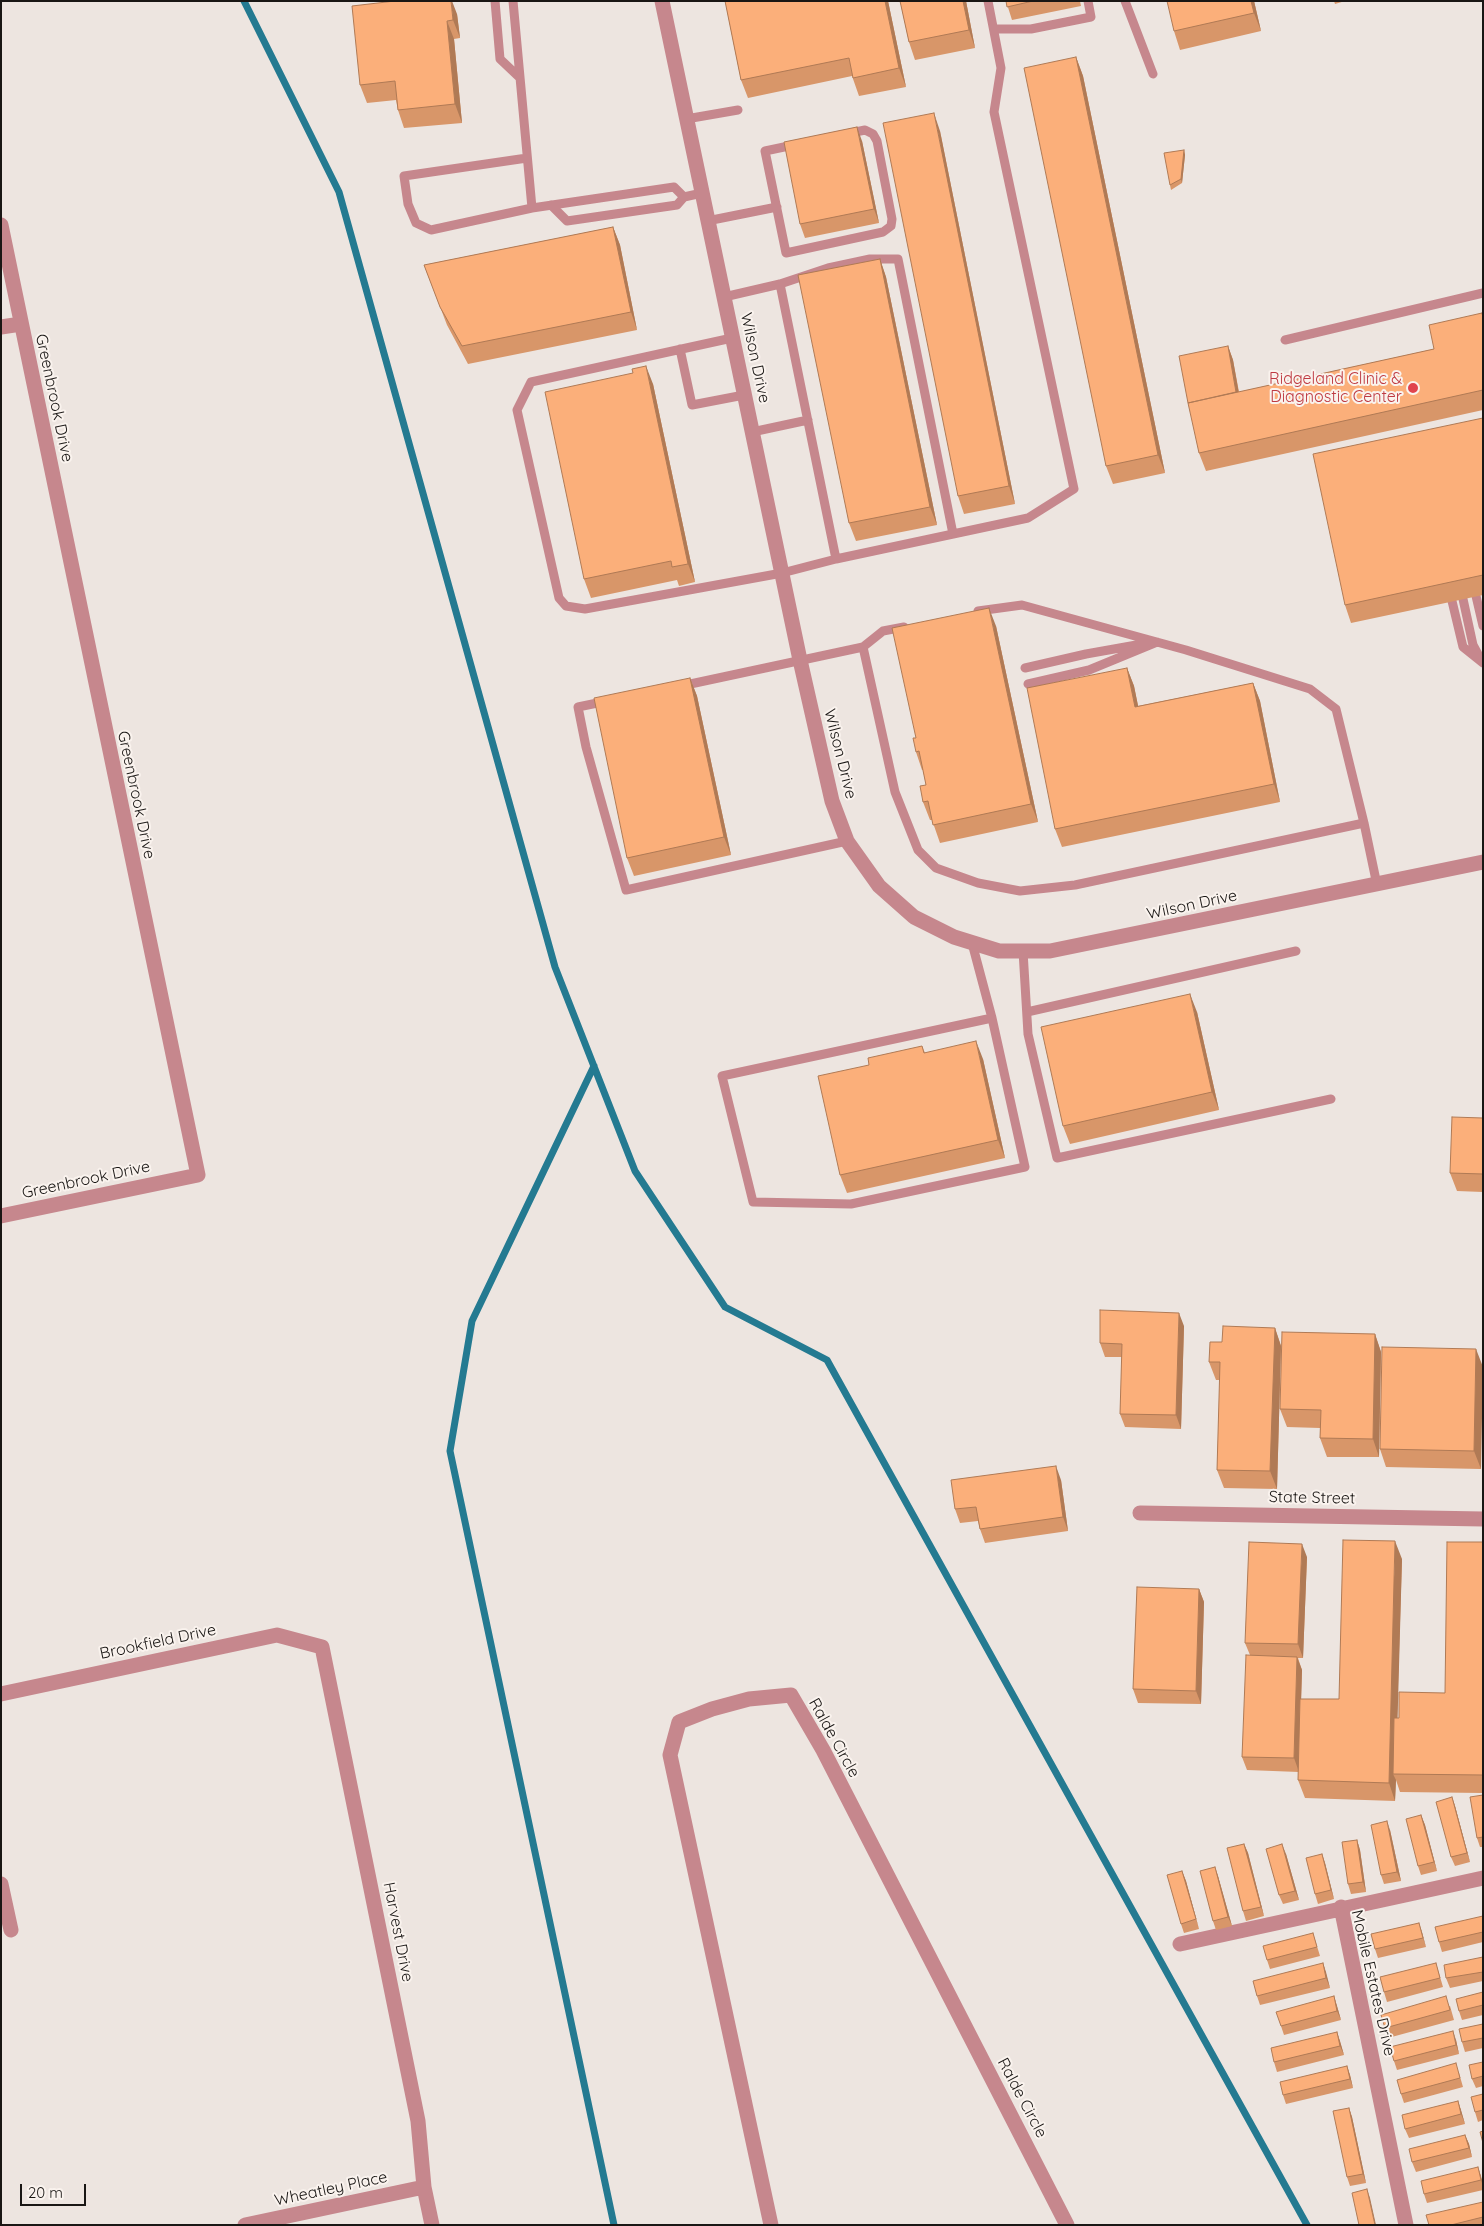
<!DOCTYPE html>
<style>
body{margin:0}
#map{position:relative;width:1484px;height:2226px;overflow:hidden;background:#ede5e0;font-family:Quicksand,sans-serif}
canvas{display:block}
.frame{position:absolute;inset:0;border:2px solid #191614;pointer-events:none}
.scale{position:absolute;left:20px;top:2184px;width:66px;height:22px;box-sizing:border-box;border:2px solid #191614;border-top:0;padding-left:6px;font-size:15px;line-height:18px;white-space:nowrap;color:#191614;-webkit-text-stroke:4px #faf3ee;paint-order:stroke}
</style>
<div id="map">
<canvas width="1484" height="2226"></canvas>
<div class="frame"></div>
<div class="scale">20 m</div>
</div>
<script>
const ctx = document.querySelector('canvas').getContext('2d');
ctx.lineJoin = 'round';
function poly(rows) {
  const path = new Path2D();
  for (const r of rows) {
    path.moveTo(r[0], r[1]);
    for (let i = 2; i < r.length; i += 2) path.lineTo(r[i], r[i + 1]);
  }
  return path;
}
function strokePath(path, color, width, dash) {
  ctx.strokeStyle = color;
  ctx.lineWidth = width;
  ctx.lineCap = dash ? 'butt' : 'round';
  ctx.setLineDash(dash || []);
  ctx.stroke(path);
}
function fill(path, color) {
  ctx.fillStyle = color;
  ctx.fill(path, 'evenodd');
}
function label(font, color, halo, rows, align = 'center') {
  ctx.font = font + ' Quicksand,sans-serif';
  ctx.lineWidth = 4;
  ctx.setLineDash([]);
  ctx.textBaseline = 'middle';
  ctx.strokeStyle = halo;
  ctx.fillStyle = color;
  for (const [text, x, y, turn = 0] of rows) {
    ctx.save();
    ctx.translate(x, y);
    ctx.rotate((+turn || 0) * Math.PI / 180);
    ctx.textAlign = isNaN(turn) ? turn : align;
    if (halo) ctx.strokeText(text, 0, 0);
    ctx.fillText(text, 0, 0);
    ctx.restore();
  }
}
strokePath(poly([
 [244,1,339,192,555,967,635,1171,725,1307,827,1360,1307,2225],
 [594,1066,472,1321,450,1451,614,2225]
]), '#247a91', 7);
strokePath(poly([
 [495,1,500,59,519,77],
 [513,1,532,208,431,230,416,223,408,204,404,176,527,158],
 [1125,1,1153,74],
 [994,29,1031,29,1091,17,1088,1],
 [686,119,738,110],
 [865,130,873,134,877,141,892,219,891,226,883,232,786,253,765,151,865,130],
 [551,205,567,221,677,205,684,197,702,193],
 [532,208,674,187,684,197],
 [707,221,777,207],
 [780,284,836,559],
 [724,297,780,284,828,268,870,259,898,259,953,534],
 [732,338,531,382,517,410,559,598,566,606,585,609,782,573,836,559,1028,518,1074,489,994,112,1001,68,988,1],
 [1285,340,1483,293],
 [680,349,692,405,744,395],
 [752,432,808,420],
 [1476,596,1483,626],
 [1463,599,1473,645,1480,658],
 [1452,601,1463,647,1483,663],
 [978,611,1022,605,1186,650,1310,689,1336,709,1364,823],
 [863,647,883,631,904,627],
 [1025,668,1086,654,1142,644],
 [1028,684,1089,670,1157,642],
 [681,686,863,647,895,792,918,850,936,868,978,883,1020,891,1075,885,1364,823,1377,885],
 [607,701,578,707,586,747,626,890,847,841],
 [972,943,992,1018,722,1076,753,1202,851,1204,1025,1167,992,1018],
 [1023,951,1028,1034,1057,1158,1331,1099],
 [1027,1012,1296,951]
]), '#c6878d', 9);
strokePath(poly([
 [662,1,800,660,832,801,847,841,879,886,914,917,954,937,999,951,1050,951,1483,862],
 [1,225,198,1175,1,1216],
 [1,327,21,324],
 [1140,1513,1483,1519],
 [1,1694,277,1635,322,1647,418,2121,424,2187,432,2225],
 [1,1884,11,1930],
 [1341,1907,1406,2225],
 [1180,1944,1483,1878],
 [245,2225,424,2187],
 [771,2225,670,1755,679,1722,712,1709,749,1699,791,1695,823,1750,1067,2225]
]), '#c6878d', 15);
fill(poly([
 [725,1,888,1,906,87,859,96,852,76,748,98,741,80],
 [900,1,966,1,975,48,915,60,909,42],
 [1006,1,1080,1,1081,6,1012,20],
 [1254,1,1261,31,1180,50,1174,31],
 [1334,1,1345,1,1335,4],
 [457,14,460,38,454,39,462,123,404,128,398,110,396,100,367,103,360,85],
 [1076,57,1083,76,1165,473,1113,484,1106,466],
 [940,131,1015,504,964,514,958,496],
 [862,141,879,223,805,238,800,224],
 [1184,150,1185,155,1182,183,1171,190,1170,185],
 [613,227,620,245,637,330,468,364,447,325,424,265],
 [880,259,886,277,937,525,856,541,849,523],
 [1483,316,1483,410,1206,471,1199,453,1228,346,1233,360,1239,392,1434,349],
 [633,373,653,384,695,582,679,586,677,580,591,598,584,579],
 [1483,418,1483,595,1351,623,1345,605],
 [996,626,1038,822,940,843,932,820,930,820,923,802,926,785,923,770,922,770,916,752,916,738],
 [1127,668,1134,686,1138,706,1253,683,1260,701,1280,802,1062,847,1055,829],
 [690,678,697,696,731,855,634,876,627,858],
 [1197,1012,1219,1110,1070,1144,1063,1126],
 [922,1046,925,1053,983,1059,1005,1158,847,1193,840,1175],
 [1483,1118,1483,1192,1457,1191,1450,1173],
 [1184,1326,1181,1429,1125,1427,1120,1414,1122,1357,1105,1357,1100,1343],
 [1275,1328,1281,1346,1277,1489,1224,1488,1217,1470,1220,1380,1216,1380,1209,1362],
 [1375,1334,1381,1352,1379,1457,1327,1457,1320,1438,1320,1428,1287,1427,1280,1409],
 [1476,1349,1481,1469,1386,1467,1380,1449],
 [1061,1480,1068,1531,985,1543,980,1529,978,1521,960,1523,955,1509],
 [1483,1542,1483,1793,1400,1792,1396,1780,1395,1801,1305,1798,1298,1780,1299,1772,1247,1770,1242,1757,1250,1655,1245,1643,1307,1557,1303,1658,1298,1658,1302,1670,1301,1699,1339,1699,1402,1559,1397,1718,1399,1718,1445,1693],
 [1199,1589,1204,1602,1201,1704,1138,1703,1133,1689],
 [1483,1795,1483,1847,1480,1847,1477,1838],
 [1452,1797,1455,1806,1470,1862,1455,1866,1451,1857],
 [1421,1815,1425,1825,1437,1871,1421,1875,1418,1866],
 [1390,1830,1401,1881,1384,1884,1381,1875],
 [1357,1840,1360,1850,1366,1892,1351,1894,1348,1884],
 [1244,1844,1248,1853,1264,1916,1246,1921,1243,1911],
 [1286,1854,1299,1900,1283,1904,1279,1895],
 [1322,1854,1325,1863,1334,1899,1318,1904,1315,1894],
 [1215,1867,1218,1876,1232,1926,1216,1930,1213,1921],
 [1182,1871,1186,1881,1199,1929,1184,1933,1181,1924],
 [1483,1916,1483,1942,1442,1952,1439,1942],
 [1419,1923,1426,1947,1378,1958,1375,1949],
 [1313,1933,1320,1956,1270,1969,1267,1960],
 [1483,1957,1483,1981,1450,1988,1446,1978],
 [1323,1963,1330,1988,1260,2005,1257,1996],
 [1436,1963,1443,1987,1387,2002,1384,1992],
 [1483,1992,1483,2015,1462,2020,1459,2011],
 [1334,1996,1341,2020,1284,2035,1281,2026],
 [1450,2006,1454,2020,1388,2038,1385,2028],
 [1483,2024,1483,2048,1465,2052,1462,2042],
 [1337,2032,1344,2055,1277,2072,1274,2062],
 [1456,2040,1459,2054,1397,2070,1394,2061],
 [1483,2062,1483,2086,1476,2088,1472,2079],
 [1347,2066,1350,2075,1353,2088,1286,2104,1283,2095],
 [1459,2073,1463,2087,1404,2103,1401,2094],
 [1483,2094,1483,2120,1478,2122,1475,2112],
 [1458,2101,1465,2124,1409,2138,1405,2129],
 [1349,2108,1352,2117,1366,2183,1350,2186,1347,2177],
 [1465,2135,1469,2144,1472,2157,1416,2172,1412,2162],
 [1478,2167,1483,2184,1483,2190,1427,2203,1424,2194],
 [1483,2202,1483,2225,1429,2225]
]), '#d89669');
fill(poly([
 [451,1,452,1,457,14,460,38,453,20],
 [885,1,888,1,906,87,899,68],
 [963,1,966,1,975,48,969,30],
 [1251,1,1254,1,1261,31,1254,13],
 [447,21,454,39,462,123,455,104],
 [1076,57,1083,76,1165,473,1158,455],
 [934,113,940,131,1015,504,1009,486],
 [857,127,862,141,879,223,874,209],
 [1184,150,1185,155,1182,183,1181,179],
 [613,227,620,245,637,330,631,312],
 [880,259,886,277,937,525,930,507],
 [1228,346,1233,360,1242,411,1237,397],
 [646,366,653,384,695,582,688,564],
 [989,608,996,626,1038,822,1031,804],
 [1127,668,1134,686,1142,725,1135,707],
 [690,678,697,696,731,855,724,837],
 [1253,683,1260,701,1280,802,1274,784],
 [1190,994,1197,1012,1219,1110,1212,1092],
 [976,1041,983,1059,1005,1158,998,1140],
 [1179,1313,1184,1326,1181,1429,1176,1415],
 [1275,1328,1281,1346,1277,1489,1270,1471],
 [1375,1334,1381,1352,1379,1457,1373,1439],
 [1476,1349,1483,1367,1481,1469,1474,1451],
 [1056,1466,1061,1480,1068,1531,1063,1517],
 [1395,1541,1402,1559,1396,1774,1393,1774,1396,1780,1395,1801,1389,1783],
 [1302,1544,1307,1557,1303,1658,1298,1644],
 [1199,1589,1204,1602,1201,1704,1196,1691],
 [1297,1657,1302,1670,1299,1772,1294,1758],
 [1452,1797,1455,1806,1470,1862,1467,1853],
 [1421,1815,1425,1825,1437,1871,1434,1862],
 [1387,1821,1390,1830,1401,1881,1397,1872],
 [1357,1840,1360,1850,1366,1892,1363,1882],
 [1244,1844,1248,1853,1264,1916,1261,1907],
 [1282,1844,1286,1854,1299,1900,1295,1891],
 [1322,1854,1325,1863,1334,1899,1331,1890],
 [1215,1867,1218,1876,1232,1926,1228,1917],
 [1182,1871,1186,1881,1199,1929,1196,1919],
 [1419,1923,1422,1932,1426,1947,1423,1938],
 [1323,1963,1326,1972,1330,1988,1326,1978],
 [1334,1996,1337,2006,1341,2020,1337,2011],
 [1453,2031,1456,2040,1459,2054,1456,2045],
 [1337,2032,1340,2041,1344,2055,1340,2046],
 [1347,2066,1350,2075,1353,2088,1350,2079],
 [1458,2101,1461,2110,1465,2124,1461,2114],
 [1349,2108,1352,2117,1366,2183,1363,2174],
 [1465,2135,1469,2144,1472,2157,1469,2148],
 [1478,2167,1481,2176,1483,2186,1481,2180],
 [1367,2189,1370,2198,1376,2225,1375,2225]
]), '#b07a55');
const building = poly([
 [395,1,451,1,453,20,447,21,455,104,398,110,395,81,360,85,352,6,395,1],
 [725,1,885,1,899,68,853,78,849,58,741,80,725,1],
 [900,1,963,1,969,30,909,42,900,1],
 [1006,1,1033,1,1007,7,1006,1],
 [1167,1,1251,1,1254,13,1174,31,1167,1],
 [1076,57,1158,455,1106,466,1024,68,1076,57],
 [934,113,1009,486,958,496,883,123,934,113],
 [857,127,874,209,800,224,784,142,857,127],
 [1184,150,1181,179,1170,185,1164,153,1184,150],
 [613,227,631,312,462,346,440,307,424,265,613,227],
 [880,259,930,507,849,523,798,275,880,259],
 [1482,313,1483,318,1483,390,1199,453,1188,403,1434,349,1429,325,1482,313],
 [1228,346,1236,392,1188,403,1179,356,1228,346],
 [646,366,688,564,672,567,671,561,584,579,545,392,633,373,632,369,646,366],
 [1483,418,1483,575,1345,605,1313,454,1483,418],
 [989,608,1031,804,933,825,928,801,923,802,920,786,926,785,919,751,916,752,913,738,916,738,892,628,989,608],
 [1127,668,1135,707,1253,683,1274,784,1055,829,1027,688,1127,668],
 [690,678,724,837,627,858,594,698,690,678],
 [1190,994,1212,1092,1063,1126,1041,1027,1190,994],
 [976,1041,998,1140,840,1175,818,1076,869,1065,868,1058,922,1046,924,1053,976,1041],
 [1452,1117,1483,1118,1483,1174,1450,1173,1452,1117],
 [1100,1310,1179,1313,1176,1415,1120,1414,1122,1344,1100,1343,1100,1310],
 [1223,1326,1275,1328,1270,1471,1217,1470,1220,1362,1209,1362,1210,1342,1222,1342,1223,1326],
 [1282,1332,1375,1334,1373,1439,1320,1438,1321,1410,1280,1409,1282,1332],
 [1382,1347,1476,1349,1474,1451,1380,1449,1382,1347],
 [1056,1466,1063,1517,980,1529,976,1507,955,1509,951,1480,1056,1466],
 [1343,1540,1395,1541,1389,1783,1298,1780,1300,1699,1339,1699,1343,1540],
 [1249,1542,1302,1544,1298,1644,1245,1643,1249,1542],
 [1447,1542,1483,1542,1483,1775,1393,1774,1394,1718,1399,1718,1399,1692,1445,1693,1447,1542],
 [1137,1587,1199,1589,1196,1691,1133,1689,1137,1587],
 [1246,1655,1297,1657,1294,1758,1242,1757,1246,1655],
 [1483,1795,1483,1837,1477,1838,1470,1797,1483,1795],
 [1452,1797,1467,1853,1451,1857,1436,1802,1452,1797],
 [1421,1815,1434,1862,1418,1866,1406,1819,1421,1815],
 [1387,1821,1397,1872,1381,1875,1371,1825,1387,1821],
 [1357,1840,1363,1882,1348,1884,1342,1842,1357,1840],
 [1244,1844,1261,1907,1243,1911,1227,1848,1244,1844],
 [1282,1844,1295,1891,1279,1895,1266,1849,1282,1844],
 [1322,1854,1331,1890,1315,1894,1306,1858,1322,1854],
 [1215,1867,1228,1917,1213,1921,1200,1871,1215,1867],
 [1182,1871,1196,1919,1181,1924,1167,1875,1182,1871],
 [1483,1916,1483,1932,1439,1942,1435,1927,1483,1916],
 [1419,1923,1423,1938,1375,1949,1371,1934,1419,1923],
 [1313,1933,1317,1947,1267,1960,1263,1946,1313,1933],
 [1483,1957,1483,1972,1446,1978,1444,1965,1483,1957],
 [1323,1963,1326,1978,1257,1996,1253,1981,1323,1963],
 [1436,1963,1440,1978,1384,1992,1380,1977,1436,1963],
 [1483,1992,1483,2005,1459,2011,1456,1999,1483,1992],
 [1334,1996,1337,2011,1281,2026,1276,2012,1334,1996],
 [1446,1996,1450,2010,1385,2028,1381,2015,1446,1996],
 [1483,2024,1483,2038,1462,2042,1459,2029,1483,2024],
 [1453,2031,1456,2045,1394,2061,1390,2047,1453,2031],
 [1337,2032,1340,2046,1274,2062,1271,2048,1337,2032],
 [1483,2062,1483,2076,1472,2079,1469,2065,1483,2062],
 [1456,2063,1460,2078,1401,2094,1397,2080,1456,2063],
 [1347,2066,1350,2079,1283,2095,1280,2082,1347,2066],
 [1483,2094,1483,2110,1475,2112,1471,2097,1483,2094],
 [1458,2101,1461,2114,1405,2129,1402,2115,1458,2101],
 [1349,2108,1363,2174,1347,2177,1333,2111,1349,2108],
 [1483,2131,1483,2143,1480,2132,1483,2131],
 [1465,2135,1469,2148,1412,2162,1409,2149,1465,2135],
 [1478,2167,1481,2180,1424,2194,1421,2181,1478,2167],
 [1367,2189,1375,2225,1359,2225,1352,2193,1367,2189],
 [1483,2202,1483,2217,1451,2225,1429,2225,1426,2215,1483,2202]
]);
fill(building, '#fbaf7a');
strokePath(building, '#b07a55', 1);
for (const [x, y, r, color] of [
 [1413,388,6,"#e0444e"]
]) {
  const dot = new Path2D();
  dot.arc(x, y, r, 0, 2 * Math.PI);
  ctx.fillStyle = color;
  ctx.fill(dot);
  strokePath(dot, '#faf3ee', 2);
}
label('16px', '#191614', '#faf3ee', [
 ["Wilson Drive",755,358,78],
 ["Greenbrook Drive",54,398,78],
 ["Wilson Drive",840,754,76],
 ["Greenbrook Drive",136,795,78],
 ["Wilson Drive",1192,905,-12],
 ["Greenbrook Drive",86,1180,-12],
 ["State Street",1312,1498,1],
 ["Brookfield Drive",158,1642,-12],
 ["Ralde Circle",834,1738,61],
 ["Harvest Drive",398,1932,79],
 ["Mobile Estates Drive",1373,1983,77],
 ["Ralde Circle",1022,2098,62],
 ["Wheatley Place",331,2189,-12]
]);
label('16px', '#be3a42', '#faf3ee', [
 ["Ridgeland Clinic &",1402,379],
 ["Diagnostic Center",1402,397]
], 'right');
</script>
